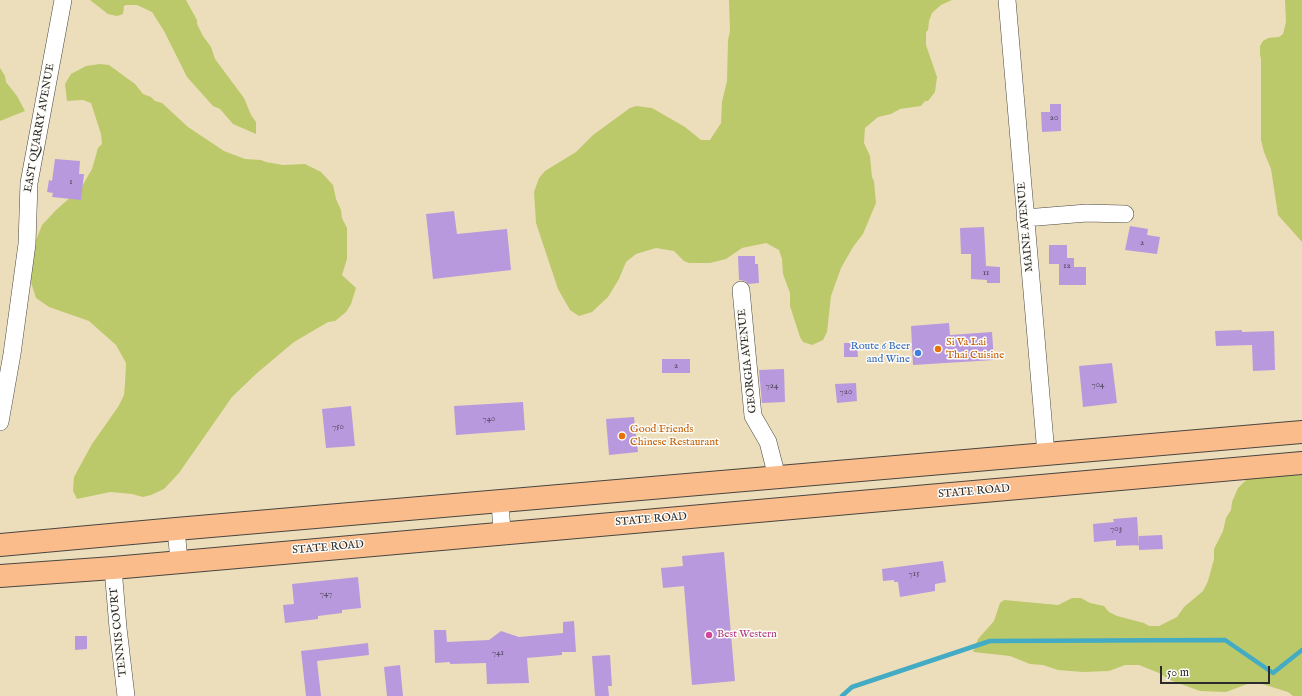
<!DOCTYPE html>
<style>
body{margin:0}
#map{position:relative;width:1302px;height:696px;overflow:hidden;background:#ecdebb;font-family:"IM FELL English",serif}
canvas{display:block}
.scale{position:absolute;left:1160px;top:666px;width:110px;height:18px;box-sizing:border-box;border:2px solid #2b2b2b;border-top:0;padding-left:5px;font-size:12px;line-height:14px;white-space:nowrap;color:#2b2b2b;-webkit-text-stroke:3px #fdfcf7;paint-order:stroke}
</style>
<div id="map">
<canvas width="1302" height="696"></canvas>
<div class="scale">50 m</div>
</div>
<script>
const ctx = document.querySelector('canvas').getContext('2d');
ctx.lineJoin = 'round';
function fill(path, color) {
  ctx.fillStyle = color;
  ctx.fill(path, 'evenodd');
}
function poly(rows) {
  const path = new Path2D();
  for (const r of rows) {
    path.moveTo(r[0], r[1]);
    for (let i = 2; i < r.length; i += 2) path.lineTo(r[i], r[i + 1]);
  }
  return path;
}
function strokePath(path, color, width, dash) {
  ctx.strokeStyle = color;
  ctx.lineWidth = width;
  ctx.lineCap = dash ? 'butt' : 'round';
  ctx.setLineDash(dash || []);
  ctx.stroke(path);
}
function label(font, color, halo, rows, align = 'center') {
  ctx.font = font + ' "IM FELL English",serif';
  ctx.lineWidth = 3;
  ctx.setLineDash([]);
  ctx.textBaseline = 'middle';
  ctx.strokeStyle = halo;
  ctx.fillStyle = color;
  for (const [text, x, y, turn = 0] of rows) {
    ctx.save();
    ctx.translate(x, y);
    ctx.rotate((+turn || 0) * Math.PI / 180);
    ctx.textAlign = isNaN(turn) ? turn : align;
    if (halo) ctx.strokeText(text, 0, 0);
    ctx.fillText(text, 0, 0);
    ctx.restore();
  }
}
fill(poly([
 [90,0,186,0,197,20,197,24,203,36,211,47,215,59,244,98,251,115,256,122,256,134,233,124,220,109,213,106,187,77,164,31,152,12,137,5,126,5,124,6,123,14,117,16,108,14],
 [729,0,952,0,941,5,932,13,929,21,928,30,926,32,926,45,937,77,935,92,928,101,925,101,921,106,900,109,891,114,878,117,865,128,864,143,870,156,872,177,874,181,876,203,863,234,853,247,841,268,831,296,827,332,823,340,812,345,803,342,800,337,790,306,790,293,783,274,782,259,779,250,766,243,742,248,726,259,710,263,689,263,684,261,674,251,656,248,636,254,626,262,619,279,608,297,592,312,579,316,570,310,558,289,536,223,534,192,539,178,545,171,576,152,593,135,630,108,636,106,652,108,685,127,701,140,710,140,721,123,722,102,727,81,728,40,730,31],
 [1285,0,1302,0,1302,242,1278,215,1271,169,1264,152,1261,140,1261,59,1260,55,1260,46,1263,41,1268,38,1279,37,1283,34,1286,22],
 [100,64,109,65,135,84,143,94,151,97,155,101,162,103,188,127,224,151,245,159,261,160,266,162,283,165,305,164,321,172,333,185,336,199,341,210,342,218,347,228,347,259,342,275,356,288,351,304,346,312,335,321,328,322,294,342,257,373,232,397,179,473,164,489,151,495,143,497,132,494,110,492,77,499,73,491,74,477,92,444,118,407,124,395,125,384,126,363,116,345,89,321,49,307,36,298,30,279,33,248,42,225,56,210,81,188,92,169,98,148,102,144,101,134,91,103,83,100,67,101,65,84,71,74,86,66],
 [0,68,5,76,6,82,17,96,25,111,0,121],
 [1302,473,1302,696,1293,696,1288,692,1259,683,1250,683,1226,692,1200,691,1170,680,1159,673,1139,665,1125,665,1109,671,1083,672,1058,670,1043,665,1030,664,1010,656,973,652,978,639,994,621,1000,603,1004,600,1058,605,1072,598,1081,598,1090,603,1104,606,1109,612,1117,616,1144,623,1149,626,1159,626,1177,617,1184,607,1203,591,1208,581,1214,559,1214,549,1223,531,1226,518,1231,510,1232,502,1238,488,1249,477,1264,474,1291,475]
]), '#bbc96b');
strokePath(poly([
 [842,696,852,687,990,641,1225,640,1273,673,1302,650]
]), '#43abc3', 4.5);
fill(poly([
 [1050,104,1061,104,1061,131,1042,132,1041,112,1050,112],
 [55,159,80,161,79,174,84,174,81,200,52,197,53,193,47,192,49,180,52,181],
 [454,211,457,234,507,229,511,270,433,279,426,214],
 [1130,226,1148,229,1147,235,1160,237,1157,254,1125,250],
 [984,227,986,266,1000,267,1000,283,987,283,987,280,971,279,971,254,961,254,960,228],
 [1049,245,1067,245,1067,258,1074,258,1074,267,1086,267,1086,285,1059,285,1059,264,1049,264],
 [738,256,755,256,755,264,758,264,759,283,748,284,745,281,739,280],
 [949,323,950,335,992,332,994,360,913,365,911,326],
 [1242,330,1242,332,1274,331,1275,370,1253,371,1252,345,1216,346,1215,331],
 [844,343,857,343,858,357,844,357],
 [662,359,690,359,690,373,662,373],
 [1112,363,1117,403,1083,407,1079,366],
 [784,369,785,402,762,403,759,370],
 [856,383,857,401,837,403,835,384],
 [523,402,525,430,456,435,454,406],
 [351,406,355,446,326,448,322,409],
 [634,417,638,452,609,455,606,419],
 [1137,517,1139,545,1116,546,1116,540,1094,542,1093,524,1114,522,1113,519],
 [1162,535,1163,549,1139,550,1139,536],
 [724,552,735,681,692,685,684,586,663,588,661,568,683,566,682,556],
 [943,561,946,582,935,584,935,591,900,597,898,582,894,582,894,580,883,581,882,569],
 [358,577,361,608,342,610,342,613,318,616,318,619,285,623,283,605,294,604,292,584],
 [574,621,576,652,562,652,562,655,527,658,529,683,487,684,486,663,450,664,450,662,435,663,434,630,446,630,447,642,489,640,501,631,519,637,563,633,563,622],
 [75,636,87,636,87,649,75,650],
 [368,643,369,655,317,661,321,696,306,696,301,651],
 [610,655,612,686,608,686,609,696,595,696,592,656],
 [400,665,403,696,387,696,384,667]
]), '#b999dd');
const minor = poly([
 [1007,0,1046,454],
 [1025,218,1087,213,1125,214],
 [741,290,753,416,768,442,777,477],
 [0,422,12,354,27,244,29,183,63,0],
 [500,501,502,533],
 [176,529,179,561],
 [113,568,118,628,126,696]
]);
const major = poly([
 [0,545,176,529,1302,432],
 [0,576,113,568,1302,463]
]);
strokePath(minor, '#484641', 18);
strokePath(major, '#484641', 24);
strokePath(minor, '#fff', 17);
strokePath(major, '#fabc8b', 22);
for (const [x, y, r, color] of [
 [938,349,4,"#e8710a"],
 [918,353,4,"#3f7fe0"],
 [622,436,4,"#e8710a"],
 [709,635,4,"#d1479c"]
]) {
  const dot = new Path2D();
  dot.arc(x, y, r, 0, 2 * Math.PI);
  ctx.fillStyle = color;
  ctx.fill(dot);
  strokePath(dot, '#fdfcf7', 1.5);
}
label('9px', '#4e4658', null, [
 ["20",1054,118],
 ["1",71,182],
 ["2",1142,243],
 ["12",1067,266],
 ["11",986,273],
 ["2",676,366],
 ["704",1098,385],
 ["724",772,386],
 ["720",846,392],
 ["740",489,419],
 ["750",338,427],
 ["703",1116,529],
 ["715",914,574],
 ["747",326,594],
 ["741",498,653]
]);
label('11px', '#2b2b2b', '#fdfcf7', [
 ["EAST QUARRY AVENUE",40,128,-80],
 ["MAINE AVENUE",1026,227,-95],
 ["GEORGIA AVENUE",748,361,-96],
 ["STATE ROAD",974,492,-5],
 ["STATE ROAD",651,520,-5],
 ["STATE ROAD",328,548,-5],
 ["TENNIS COURT",119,632,-96]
]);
label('11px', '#c56008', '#fdfcf7', [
 ["Si Va Lai",946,343],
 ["Thai Cuisine",946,356],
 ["Good Friends",630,430],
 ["Chinese Restaurant",630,443]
], 'left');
label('11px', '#366cbe', '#fdfcf7', [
 ["Route 6 Beer",910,347],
 ["and Wine",910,360]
], 'right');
label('11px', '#b23c85', '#fdfcf7', [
 ["Best Western",717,635]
], 'left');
</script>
